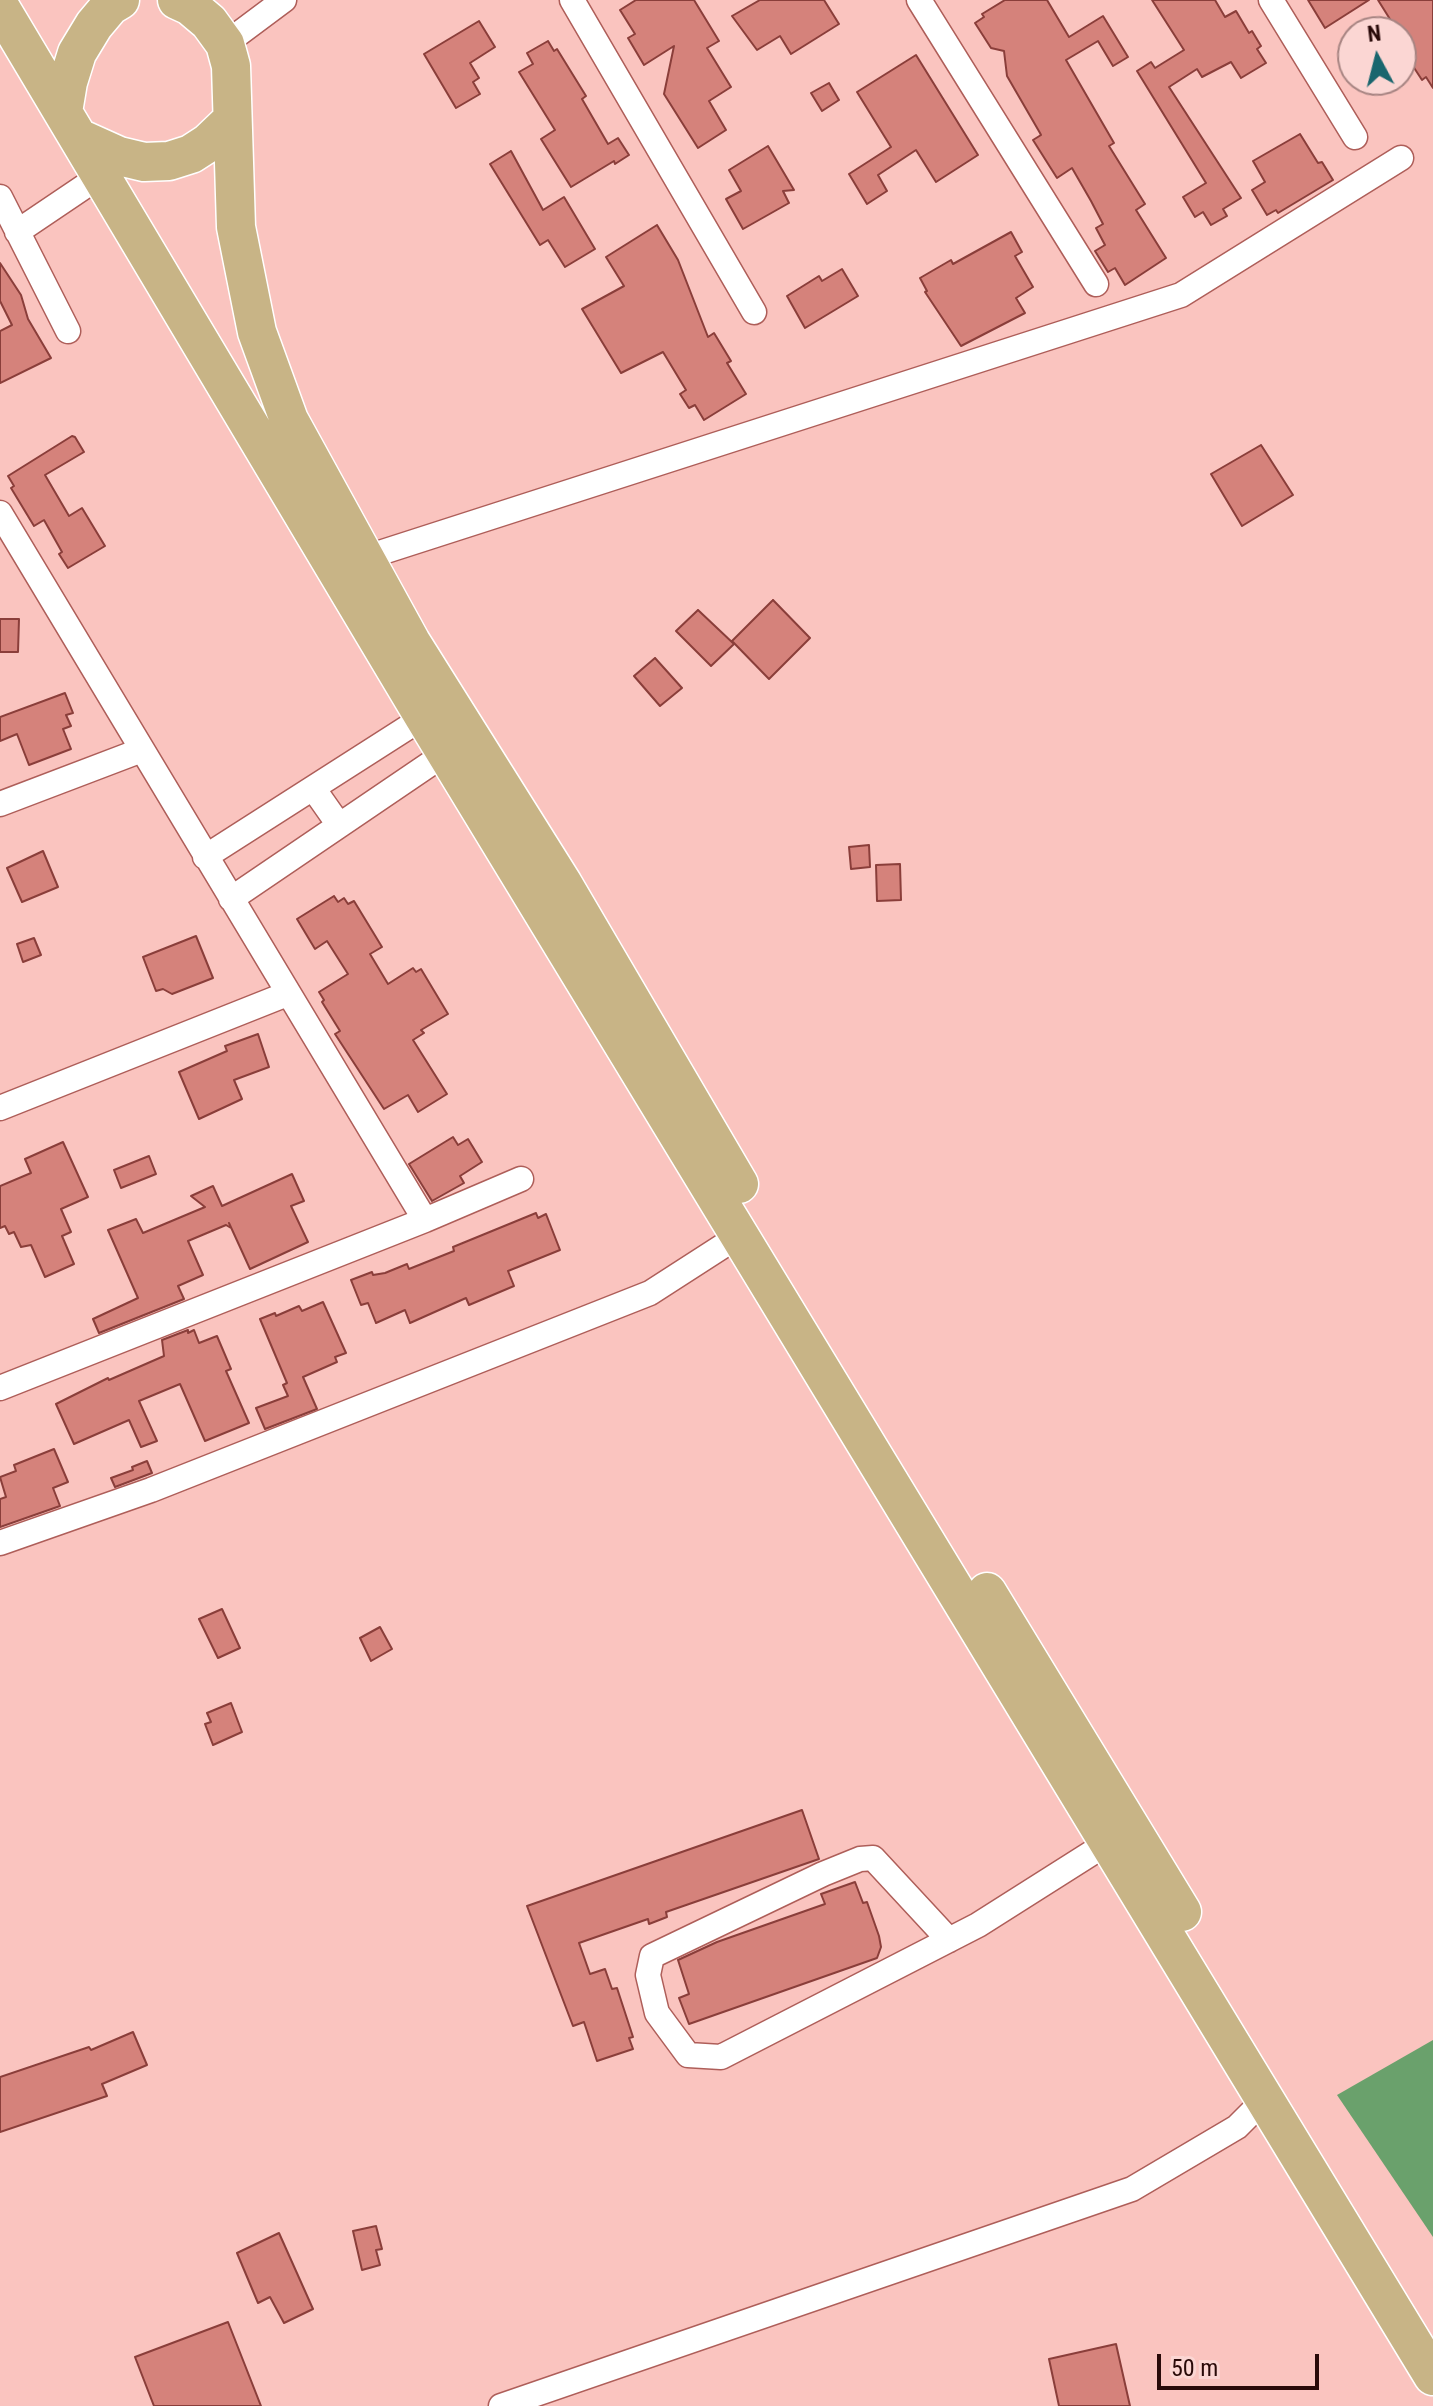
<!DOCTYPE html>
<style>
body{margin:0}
#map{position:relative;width:1433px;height:2406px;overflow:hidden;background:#fac4bf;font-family:"Roboto Condensed",sans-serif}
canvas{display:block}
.north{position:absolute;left:1337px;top:16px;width:80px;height:80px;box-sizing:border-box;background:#fbd6d3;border:2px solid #a78482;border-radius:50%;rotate:353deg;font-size:22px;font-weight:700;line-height:32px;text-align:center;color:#290a09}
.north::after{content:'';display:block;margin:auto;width:28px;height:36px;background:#19666e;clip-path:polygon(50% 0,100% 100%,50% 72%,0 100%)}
.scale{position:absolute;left:1157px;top:2354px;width:162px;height:36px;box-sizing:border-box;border:4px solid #290a09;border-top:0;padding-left:10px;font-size:24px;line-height:28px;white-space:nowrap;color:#290a09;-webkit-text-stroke:6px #fbd6d3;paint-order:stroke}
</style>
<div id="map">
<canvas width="1433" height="2406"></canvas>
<div class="north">N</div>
<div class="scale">50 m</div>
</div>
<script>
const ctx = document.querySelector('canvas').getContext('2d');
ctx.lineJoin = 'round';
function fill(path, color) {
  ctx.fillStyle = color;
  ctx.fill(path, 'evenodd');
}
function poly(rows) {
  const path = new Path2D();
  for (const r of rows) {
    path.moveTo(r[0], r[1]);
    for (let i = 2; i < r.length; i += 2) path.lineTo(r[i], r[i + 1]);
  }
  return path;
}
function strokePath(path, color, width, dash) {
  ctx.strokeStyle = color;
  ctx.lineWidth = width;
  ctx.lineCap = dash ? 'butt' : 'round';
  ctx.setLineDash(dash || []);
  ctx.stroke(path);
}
fill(poly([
 [1433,2040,1433,2237,1337,2095]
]), '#6aa16c');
const building = poly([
 [636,0,694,0,719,41,707,48,731,87,709,101,726,130,698,148,664,94,674,46,644,65,628,38,635,34,620,10,636,0],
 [760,0,824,0,839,24,791,54,780,36,757,50,732,16,760,0],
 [1005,0,1047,0,1069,37,1103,16,1128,57,1113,66,1098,41,1066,60,1114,143,1109,146,1145,204,1136,210,1166,258,1125,285,1115,268,1108,272,1095,251,1105,245,1096,228,1103,224,1091,201,1072,168,1057,178,1033,140,1041,135,1040,133,1007,76,1004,51,991,48,975,23,984,17,982,14,1005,0],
 [1152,0,1215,0,1225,17,1236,11,1249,33,1252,31,1261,46,1257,49,1266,63,1241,78,1231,62,1202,77,1197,69,1169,87,1241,198,1223,209,1227,216,1211,225,1203,212,1195,217,1183,197,1206,183,1137,71,1151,62,1155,68,1184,50,1152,0],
 [1308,0,1369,0,1325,28,1308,0],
 [1378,0,1433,0,1433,88,1426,77,1422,80,1409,60,1414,57,1401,32,1398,32,1378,0],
 [479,21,495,47,470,63,479,78,473,82,480,94,456,108,424,54,479,21],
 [548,41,554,51,557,49,586,96,582,99,608,144,618,138,629,155,615,164,614,161,571,187,541,139,555,130,519,72,533,64,527,53,548,41],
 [916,55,978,155,936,182,916,150,878,175,887,191,867,204,849,174,891,147,857,92,916,55],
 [829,83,839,100,822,111,811,93,829,83],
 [1300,134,1318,163,1322,162,1333,180,1278,213,1276,210,1267,215,1252,190,1265,182,1253,161,1300,134],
 [768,146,794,190,783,191,789,203,743,229,726,199,741,191,729,170,768,146],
 [511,151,543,210,564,197,595,249,565,267,548,240,540,245,490,164,511,151],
 [657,225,678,260,708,337,714,333,731,361,727,363,746,394,704,420,695,405,689,408,680,394,686,390,663,352,621,373,582,309,624,286,606,257,657,225],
 [1011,232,1022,252,1015,256,1033,287,1016,298,1025,313,961,346,925,292,927,291,920,278,951,260,953,264,1011,232],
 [0,263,21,295,28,319,51,358,0,383,0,331,12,325,0,301,0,263],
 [842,269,858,296,805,328,787,296,819,276,822,281,842,269],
 [72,436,75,437,84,452,45,475,69,516,82,508,105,546,68,568,59,554,62,552,44,520,34,526,11,488,14,486,8,476,72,436],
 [1261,445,1293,495,1242,526,1211,474,1261,445],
 [773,600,810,638,769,679,732,641,773,600],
 [698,610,734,644,711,666,676,631,698,610],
 [0,619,19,619,18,652,0,652,0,619],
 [655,658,682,688,660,706,634,676,655,658],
 [65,693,73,713,66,715,71,726,63,729,71,749,29,765,17,734,0,741,0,717,65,693],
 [869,845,870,867,851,869,849,847,869,845],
 [43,851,58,887,22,902,7,868,43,851],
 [900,864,901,900,877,901,876,865,900,864],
 [334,896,338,902,344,898,348,904,354,901,382,947,370,954,388,984,413,968,416,972,421,969,448,1014,421,1030,424,1033,413,1040,447,1094,418,1112,408,1095,384,1109,335,1034,340,1031,322,1002,324,1000,319,992,348,974,327,941,315,949,297,919,334,896],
 [196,936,213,978,172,994,163,989,156,991,143,957,196,936],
 [34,938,41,955,23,962,17,944,34,938],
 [258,1034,269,1067,234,1080,242,1099,199,1119,179,1072,227,1051,225,1046,258,1034],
 [453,1137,458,1145,468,1139,482,1162,460,1176,464,1183,432,1201,409,1164,453,1137],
 [63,1142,88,1197,61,1209,71,1232,62,1236,74,1264,45,1277,31,1245,21,1247,14,1232,9,1234,5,1226,0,1228,0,1186,31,1173,25,1159,63,1142],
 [149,1156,156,1174,121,1188,114,1170,149,1156],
 [292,1174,304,1201,291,1206,308,1242,250,1269,229,1223,231,1228,226,1225,188,1241,203,1275,178,1286,184,1299,99,1333,93,1319,138,1298,108,1230,136,1219,143,1233,205,1207,191,1196,213,1186,222,1206,292,1174],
 [536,1213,538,1218,546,1214,560,1250,508,1271,514,1286,469,1305,466,1298,410,1323,405,1310,376,1323,368,1303,361,1305,351,1280,372,1272,373,1275,385,1273,407,1264,409,1269,454,1251,453,1247,536,1213],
 [323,1302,346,1353,335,1357,337,1362,303,1377,317,1409,265,1429,256,1408,288,1396,283,1385,287,1383,260,1319,275,1313,276,1316,299,1306,302,1311,323,1302],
 [188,1330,188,1333,194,1330,199,1343,217,1336,231,1369,226,1371,249,1423,205,1441,180,1384,139,1401,157,1441,141,1447,129,1420,74,1444,56,1404,108,1378,109,1380,164,1356,162,1340,188,1330],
 [54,1449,68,1482,53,1488,60,1506,0,1527,0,1499,6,1497,0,1477,16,1471,14,1465,54,1449],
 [147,1461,152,1473,115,1487,111,1478,133,1470,132,1467,147,1461],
 [222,1609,240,1648,218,1658,199,1619,222,1609],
 [380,1627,392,1649,371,1661,360,1638,380,1627],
 [231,1703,242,1732,213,1745,205,1724,211,1722,207,1713,231,1703],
 [802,1810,819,1859,666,1912,667,1917,649,1924,648,1919,579,1943,590,1974,605,1969,612,1989,617,1988,633,2037,629,2038,633,2049,597,2061,584,2022,573,2026,527,1906,802,1810],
 [855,1882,863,1903,867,1902,879,1936,881,1947,877,1958,689,2024,679,1998,689,1994,678,1960,717,1942,825,1904,821,1894,855,1882],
 [133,2032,147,2065,102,2084,107,2096,0,2132,0,2077,89,2047,91,2050,133,2032],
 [376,2226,382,2249,376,2250,380,2265,362,2270,353,2231,376,2226],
 [279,2233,313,2309,284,2323,270,2297,258,2303,237,2253,279,2233],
 [228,2322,261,2406,154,2406,135,2357,228,2322],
 [1116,2344,1130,2406,1059,2406,1049,2359,1116,2344]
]);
fill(building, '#d5827b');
strokePath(building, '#8a3e3a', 2);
const minor = poly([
 [572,0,754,312],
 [919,0,1096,284],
 [1271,0,1355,137],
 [225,44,284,0],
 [0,197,68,331],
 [17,232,100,176],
 [0,513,425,1220],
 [364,558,1181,295,1401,158],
 [313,788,339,825],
 [0,804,142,750],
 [205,857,424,717],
 [231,899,446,753],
 [0,1108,287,994],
 [0,1388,425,1220,521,1179],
 [0,1543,151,1490,650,1293,740,1235],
 [949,1940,873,1858,860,1859,823,1874,652,1956,648,1975,657,2013,688,2055,721,2057,978,1925,1109,1842],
 [501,2406,1132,2189,1237,2127,1265,2099]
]);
const primary = poly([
 [177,0,190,6,209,22,225,44,231,66,236,227,257,332,289,420,411,642,563,884,739,1184],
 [0,7,424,717,1433,2376],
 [63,112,68,82,77,53,94,25,110,6,120,0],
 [79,138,119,156,144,162,169,161,191,154,208,143,231,121],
 [987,1592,1182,1912]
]);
strokePath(minor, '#ae5e59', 27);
strokePath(primary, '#fff', 41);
strokePath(minor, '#fff', 24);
strokePath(primary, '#c8b486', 38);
</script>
